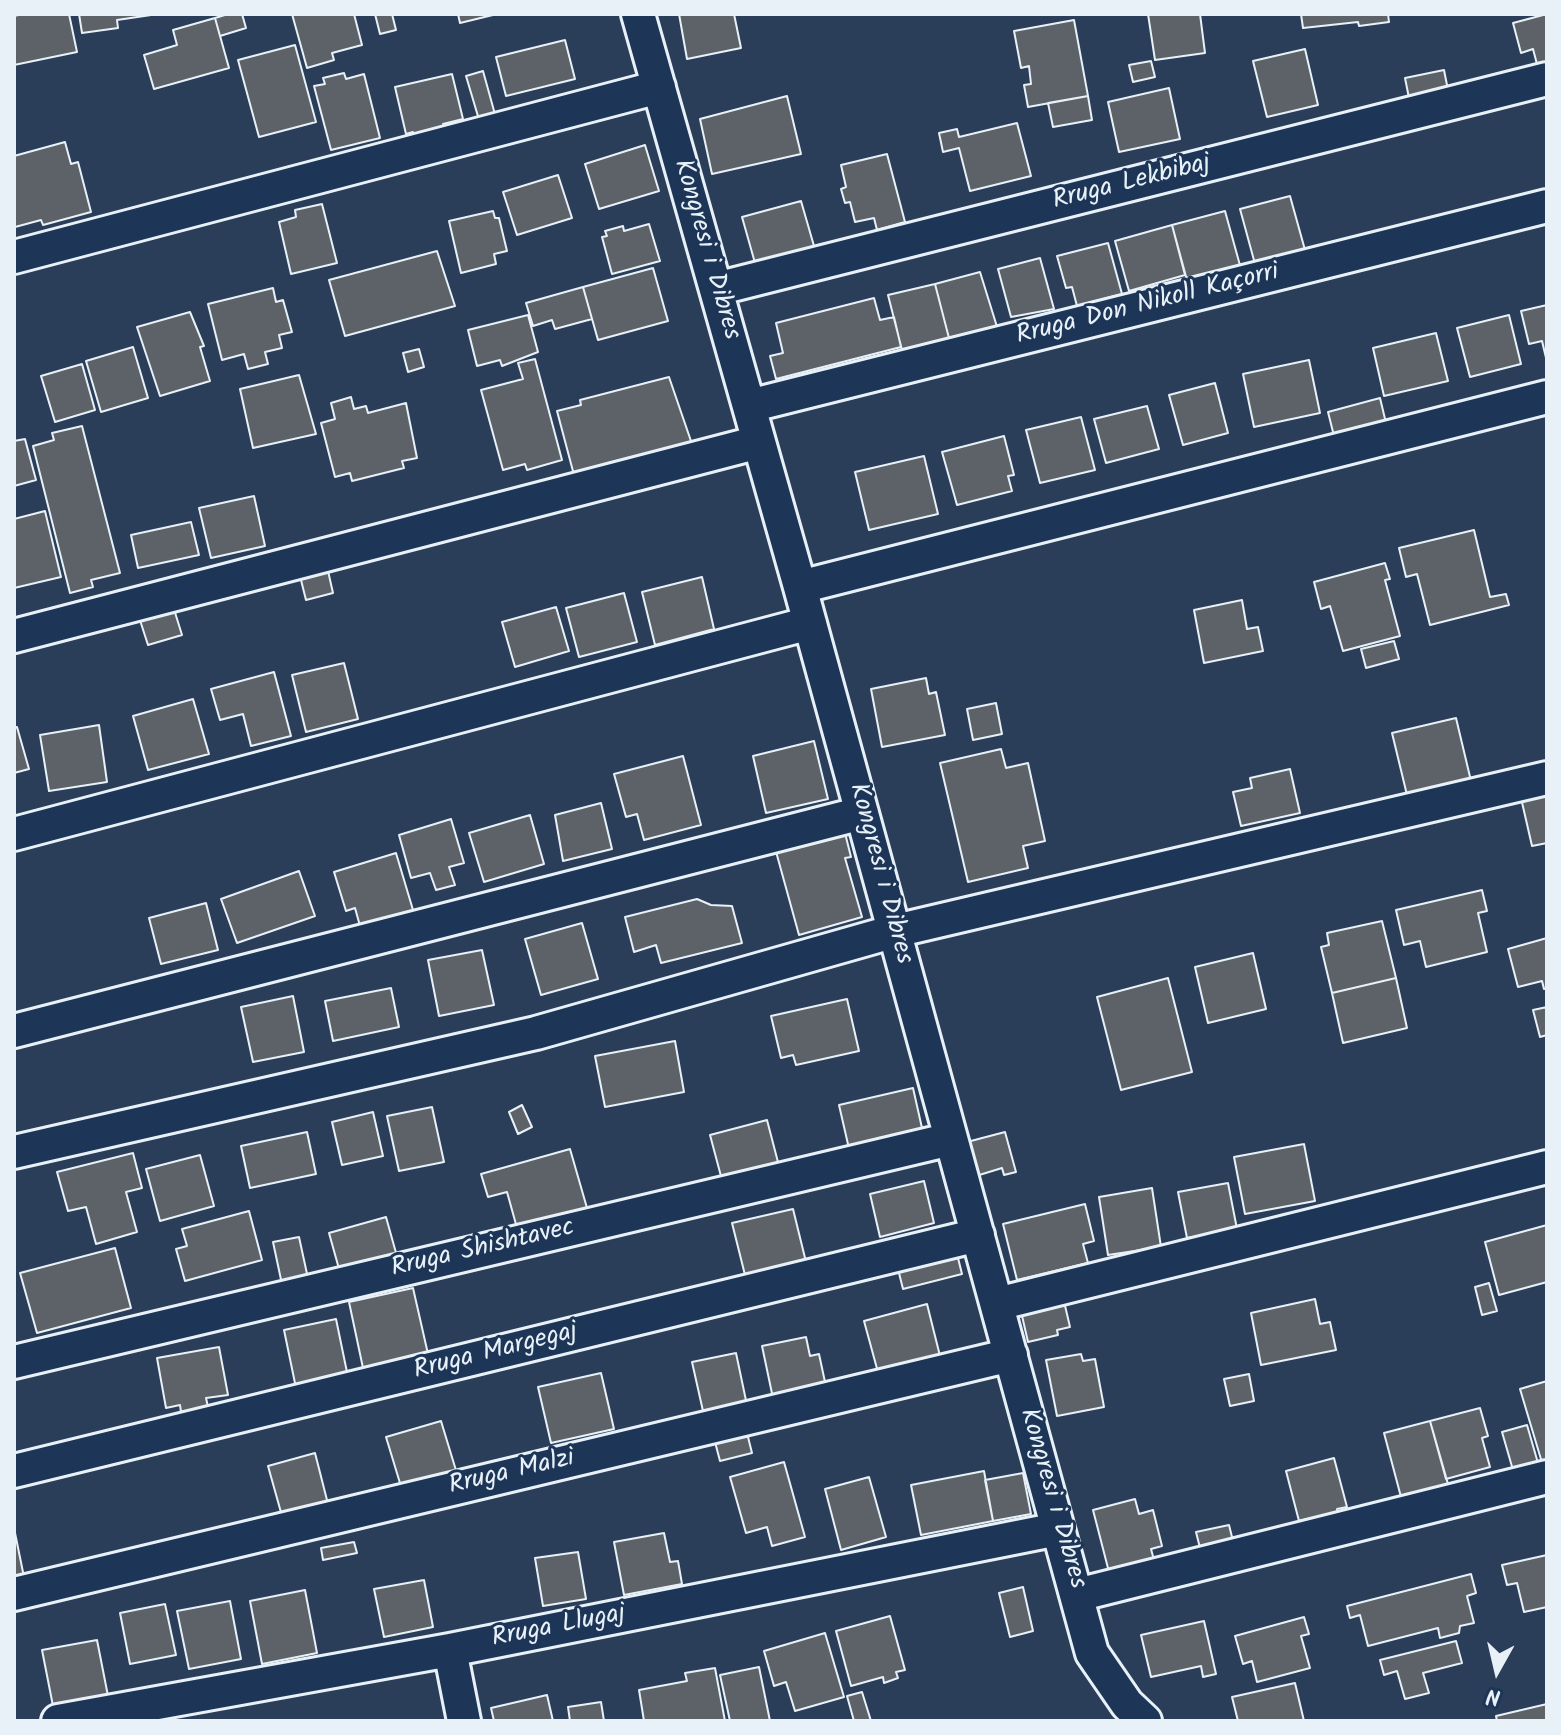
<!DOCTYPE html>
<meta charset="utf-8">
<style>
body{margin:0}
#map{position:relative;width:1561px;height:1735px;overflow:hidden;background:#2a3e5a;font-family:Kalam,sans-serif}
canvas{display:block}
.frame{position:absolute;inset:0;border:16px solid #e8f1f8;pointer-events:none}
.north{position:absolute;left:1457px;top:1631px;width:80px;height:80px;-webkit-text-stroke:6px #1d3557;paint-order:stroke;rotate:188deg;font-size:22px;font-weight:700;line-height:32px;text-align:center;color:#e8f1f8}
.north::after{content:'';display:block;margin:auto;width:28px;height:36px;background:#e8f1f8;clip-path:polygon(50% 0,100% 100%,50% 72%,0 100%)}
</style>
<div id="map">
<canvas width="1561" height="1735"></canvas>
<div class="frame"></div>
<div class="north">N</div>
</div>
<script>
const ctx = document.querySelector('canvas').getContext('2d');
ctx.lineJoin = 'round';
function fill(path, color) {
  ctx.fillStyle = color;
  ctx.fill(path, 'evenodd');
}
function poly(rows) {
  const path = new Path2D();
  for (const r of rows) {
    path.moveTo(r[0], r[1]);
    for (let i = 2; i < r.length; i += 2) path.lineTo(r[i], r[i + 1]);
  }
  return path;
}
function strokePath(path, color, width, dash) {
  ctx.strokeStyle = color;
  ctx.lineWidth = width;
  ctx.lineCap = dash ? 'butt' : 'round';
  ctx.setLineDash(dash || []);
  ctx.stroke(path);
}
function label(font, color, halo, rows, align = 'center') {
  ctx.font = font + ' Kalam,sans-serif';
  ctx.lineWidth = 6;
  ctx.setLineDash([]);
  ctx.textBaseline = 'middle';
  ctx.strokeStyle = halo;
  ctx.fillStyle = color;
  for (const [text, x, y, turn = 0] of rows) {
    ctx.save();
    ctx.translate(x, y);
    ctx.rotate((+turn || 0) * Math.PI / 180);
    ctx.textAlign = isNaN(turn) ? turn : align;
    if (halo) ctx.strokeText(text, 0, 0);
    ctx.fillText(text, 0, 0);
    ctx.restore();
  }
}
const building = poly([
 [23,14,69,14,77,52,14,65,14,16,23,14],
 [79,14,158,14,117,20,118,28,82,33,79,14],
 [228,14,242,14,246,28,220,36,215,18,228,14],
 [292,14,354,14,362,45,332,53,334,60,307,68,292,14],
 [375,14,392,14,396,30,380,34,375,14],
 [458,14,497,14,460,23,458,14],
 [679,14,734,14,741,48,687,59,679,14],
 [1148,14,1200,14,1205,53,1155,60,1148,14],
 [1301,14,1388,14,1389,22,1359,26,1358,22,1303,28,1301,14],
 [1547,14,1547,65,1538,68,1533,49,1521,53,1513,23,1547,14],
 [215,18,229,68,154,89,144,55,177,45,173,30,215,18],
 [1074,20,1088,96,1028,107,1024,85,1031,84,1029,66,1021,68,1014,31,1074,20],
 [565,40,575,79,506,96,496,57,565,40],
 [295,45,316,122,259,137,238,60,295,45],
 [1305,49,1318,105,1267,117,1253,61,1305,49],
 [1151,61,1155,77,1133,82,1129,65,1151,61],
 [1444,70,1449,95,1410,103,1405,78,1444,70],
 [483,71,496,118,480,123,466,76,483,71],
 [344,73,346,79,364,74,380,138,331,150,314,86,325,84,323,78,344,73],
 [452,74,463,119,443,124,445,131,415,138,413,132,406,134,395,87,452,74],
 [1169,88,1180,139,1119,152,1108,102,1169,88],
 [787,96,801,154,712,174,700,119,787,96],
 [1088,96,1092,120,1053,127,1048,103,1088,96],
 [1017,123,1031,176,970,191,959,148,943,152,939,133,957,129,959,137,1017,123],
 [65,142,71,164,78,162,91,212,43,225,41,220,15,227,14,156,65,142],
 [645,145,659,191,599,209,585,164,645,145],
 [887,154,905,222,877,230,874,218,855,222,850,202,845,203,841,189,846,187,841,165,887,154],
 [558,175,572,218,517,235,503,192,558,175],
 [1290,196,1305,250,1255,264,1240,209,1290,196],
 [801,201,814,246,755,263,742,217,801,201],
 [322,204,337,263,291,274,279,222,296,217,295,210,322,204],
 [493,211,495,218,499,218,507,251,494,254,496,264,461,273,449,221,493,211],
 [1225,211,1241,269,1188,284,1172,225,1225,211],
 [649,224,660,261,612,274,602,237,607,236,605,231,623,226,624,231,649,224],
 [1172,225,1185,275,1129,291,1115,241,1172,225],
 [1108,243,1122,294,1077,306,1072,287,1066,288,1057,256,1108,243],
 [437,251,455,306,345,336,329,280,437,251],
 [1040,258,1054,309,1011,317,998,269,1040,258],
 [653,268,668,321,598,340,583,287,653,268],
 [980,272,998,330,950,342,935,284,980,272],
 [935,284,950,342,903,354,888,295,935,284],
 [583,287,592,319,555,329,552,320,533,326,526,303,583,287],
 [273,288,276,302,283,300,292,332,279,335,282,348,265,352,268,364,248,369,244,354,222,360,208,304,273,288],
 [874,298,880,320,894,317,901,347,776,379,770,356,783,353,776,323,874,298],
 [1547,305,1547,362,1542,341,1529,344,1521,311,1547,305],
 [190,312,204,346,200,347,210,381,160,396,137,327,190,312],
 [528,315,538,352,502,366,500,360,477,366,468,330,528,315],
 [1509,315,1521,364,1470,377,1457,328,1509,315],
 [1436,333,1448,381,1384,396,1373,348,1436,333],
 [133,347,148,398,101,412,86,361,133,347],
 [419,349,424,367,408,372,403,353,419,349],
 [535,359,562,460,527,470,525,464,503,470,481,390,523,379,518,363,535,359],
 [1309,360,1320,413,1254,427,1243,374,1309,360],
 [82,364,95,410,55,422,41,376,82,364],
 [299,375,316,434,253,448,240,389,299,375],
 [669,377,692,444,574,475,557,411,581,405,580,400,669,377],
 [1215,383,1228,433,1183,445,1169,395,1215,383],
 [351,397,354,409,366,406,368,413,406,403,417,458,402,461,404,468,352,481,350,473,335,477,321,423,335,419,331,403,351,397],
 [1380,398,1386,423,1334,436,1328,412,1380,398],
 [1147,406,1159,449,1106,463,1094,419,1147,406],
 [1081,417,1095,470,1040,483,1026,430,1081,417],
 [82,426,120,573,91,580,93,587,70,593,33,446,54,440,52,433,82,426],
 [1004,436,1014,475,1008,476,1012,491,957,505,942,452,1004,436],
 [25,439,36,480,14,486,14,441,25,439],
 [924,456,938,514,869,530,855,472,924,456],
 [254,496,265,546,211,558,199,508,254,496],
 [45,511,61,577,14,588,14,519,45,511],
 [191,522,199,555,138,568,131,535,191,522],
 [1474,530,1490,597,1506,594,1509,605,1430,625,1417,574,1406,577,1399,548,1474,530],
 [326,562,333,593,306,600,298,568,326,562],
 [1385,563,1390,579,1385,580,1400,636,1343,651,1330,606,1321,609,1314,582,1385,563],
 [702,577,714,629,655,645,642,592,702,577],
 [624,593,637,642,579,657,566,608,624,593],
 [1242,600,1247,629,1258,627,1263,651,1204,663,1194,610,1242,600],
 [173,606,182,635,148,645,137,611,173,606],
 [556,607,569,651,515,667,502,622,556,607],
 [1394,641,1399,659,1366,668,1361,649,1394,641],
 [344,663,358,719,306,732,292,675,344,663],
 [274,672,291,736,251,746,243,714,220,720,211,689,274,672],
 [926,678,929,694,936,692,945,735,882,747,871,689,926,678],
 [193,699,209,754,148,770,133,716,193,699],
 [996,703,1002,734,973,740,967,709,996,703],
 [1456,718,1471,781,1407,795,1392,733,1456,718],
 [99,725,107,782,49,791,40,735,99,725],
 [17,727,29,769,14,773,14,728,17,727],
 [814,741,828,799,766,813,753,756,814,741],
 [1001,749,1006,768,1028,763,1045,841,1023,846,1028,868,968,882,940,763,1001,749],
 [683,756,701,825,644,840,637,814,626,817,614,774,683,756],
 [1290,769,1300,813,1241,826,1233,792,1252,788,1250,778,1290,769],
 [1547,792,1547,843,1532,846,1521,798,1547,792],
 [601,803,612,849,563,861,555,815,601,803],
 [530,815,544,864,484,882,469,833,530,815],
 [451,819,464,863,449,867,455,885,436,890,430,873,411,878,399,835,451,819],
 [844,829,851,857,845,858,862,917,799,935,775,848,844,829],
 [396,853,413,910,360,926,355,908,346,911,334,872,396,853],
 [299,871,315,916,237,943,221,899,299,871],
 [1482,890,1487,911,1478,913,1487,952,1426,967,1420,941,1404,945,1396,910,1482,890],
 [697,899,711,905,732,906,742,943,661,963,656,945,634,952,625,917,697,899],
 [206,903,218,950,161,964,149,918,206,903],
 [1382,921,1396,978,1332,993,1321,947,1329,945,1327,933,1382,921],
 [582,923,598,979,541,995,525,939,582,923],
 [1547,938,1547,988,1544,989,1542,981,1518,987,1508,949,1547,938],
 [482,950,494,1005,439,1016,428,960,482,950],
 [1253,953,1266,1009,1208,1023,1195,967,1253,953],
 [1168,978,1192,1072,1121,1090,1097,997,1168,978],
 [1396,978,1407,1028,1343,1043,1332,993,1396,978],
 [391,988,399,1027,333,1041,325,1001,391,988],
 [293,996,304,1052,253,1062,241,1007,293,996],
 [847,999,859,1051,796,1065,793,1055,781,1058,771,1016,847,999],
 [1547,1007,1547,1035,1540,1037,1533,1010,1547,1007],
 [675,1041,684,1092,605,1107,595,1056,675,1041],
 [913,1088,924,1137,850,1153,839,1105,913,1088],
 [522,1105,532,1127,518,1134,509,1112,522,1105],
 [432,1107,444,1162,399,1171,387,1116,432,1107],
 [373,1112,383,1156,342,1165,332,1122,373,1112],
 [767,1120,779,1166,722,1180,710,1135,767,1120],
 [307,1132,316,1174,250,1188,241,1146,307,1132],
 [1005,1132,1016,1172,1004,1175,1002,1168,976,1176,967,1142,1005,1132],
 [1304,1144,1315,1201,1245,1214,1234,1157,1304,1144],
 [570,1149,587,1208,517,1228,507,1192,488,1197,481,1174,570,1149],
 [133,1153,142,1188,126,1192,137,1232,96,1244,86,1207,68,1211,57,1172,133,1153],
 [200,1155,214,1206,160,1221,146,1169,200,1155],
 [924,1181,934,1223,880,1237,870,1194,924,1181],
 [1228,1183,1237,1229,1187,1238,1178,1192,1228,1183],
 [1152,1188,1161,1247,1108,1255,1099,1197,1152,1188],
 [1085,1204,1094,1241,1083,1244,1088,1263,1017,1280,1003,1224,1085,1204],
 [793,1209,806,1262,745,1275,732,1223,793,1209],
 [249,1211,262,1260,185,1281,176,1249,187,1246,182,1229,249,1211],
 [386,1217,398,1260,341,1276,329,1233,386,1217],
 [1547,1225,1547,1282,1499,1295,1485,1242,1547,1225],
 [299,1237,309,1283,283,1289,273,1242,299,1237],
 [955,1246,962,1274,903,1289,896,1261,955,1246],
 [115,1248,131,1308,37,1333,20,1273,115,1248],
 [1489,1283,1497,1311,1482,1315,1475,1287,1489,1283],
 [413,1288,428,1354,363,1368,349,1302,413,1288],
 [1063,1297,1070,1327,1057,1330,1058,1335,1028,1342,1020,1307,1063,1297],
 [1315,1299,1320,1324,1330,1322,1336,1350,1261,1365,1251,1313,1315,1299],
 [927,1304,941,1360,879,1376,864,1321,927,1304],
 [336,1319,348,1377,296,1388,284,1330,336,1319],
 [806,1337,810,1356,819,1354,825,1382,820,1383,821,1393,774,1403,762,1346,806,1337],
 [219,1347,228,1395,206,1398,208,1407,181,1412,180,1405,166,1408,157,1358,219,1347],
 [736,1353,748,1410,705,1420,692,1362,736,1353],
 [1081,1354,1083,1361,1095,1359,1104,1407,1057,1416,1046,1360,1081,1354],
 [601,1373,614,1429,551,1443,538,1387,601,1373],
 [1249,1374,1254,1401,1230,1406,1224,1379,1249,1374],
 [1547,1381,1547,1465,1543,1466,1520,1389,1547,1381],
 [1480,1408,1488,1436,1482,1438,1490,1467,1446,1479,1430,1421,1480,1408],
 [441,1421,458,1477,403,1493,386,1437,441,1421],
 [1430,1421,1448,1484,1401,1497,1384,1433,1430,1421],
 [1527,1425,1540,1470,1515,1477,1502,1432,1527,1425],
 [747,1433,752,1453,720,1461,715,1442,747,1433],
 [315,1453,328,1504,282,1516,268,1466,315,1453],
 [1334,1458,1347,1507,1337,1509,1340,1521,1315,1528,1312,1518,1299,1521,1286,1471,1334,1458],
 [784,1462,805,1537,772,1546,767,1527,746,1533,730,1477,784,1462],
 [984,1471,993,1521,921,1535,911,1485,984,1471],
 [1023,1473,1031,1514,993,1521,985,1480,1023,1473],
 [869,1477,886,1537,841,1550,825,1489,869,1477],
 [1135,1499,1139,1514,1153,1510,1162,1546,1151,1549,1154,1560,1109,1572,1093,1510,1135,1499],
 [1229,1525,1235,1549,1202,1556,1196,1532,1229,1525],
 [14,1528,25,1582,14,1585,14,1528],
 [664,1533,670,1562,678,1561,682,1584,624,1595,614,1542,664,1533],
 [354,1542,357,1553,323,1560,321,1548,354,1542],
 [578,1552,586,1599,543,1606,535,1558,578,1552],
 [1547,1555,1547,1607,1524,1612,1517,1583,1507,1585,1502,1565,1547,1555],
 [1471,1574,1476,1593,1467,1596,1474,1623,1460,1626,1459,1633,1440,1638,1438,1628,1368,1646,1360,1615,1350,1618,1347,1606,1471,1574],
 [424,1580,433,1627,384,1637,374,1589,424,1580],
 [1023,1587,1033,1631,1010,1637,999,1593,1023,1587],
 [305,1590,317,1653,262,1664,250,1601,305,1590],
 [230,1601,241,1659,189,1669,177,1611,230,1601],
 [165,1604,176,1655,130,1664,120,1613,165,1604],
 [890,1616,905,1670,896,1672,898,1678,884,1683,883,1677,851,1686,836,1631,890,1616],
 [1304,1617,1309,1634,1301,1636,1310,1668,1257,1682,1252,1661,1243,1664,1235,1636,1304,1617],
 [1204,1621,1216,1674,1203,1677,1201,1666,1151,1677,1141,1635,1204,1621],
 [825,1633,844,1697,795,1711,786,1682,774,1686,764,1651,825,1633],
 [97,1640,108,1696,53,1706,42,1650,97,1640],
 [1456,1641,1462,1663,1423,1673,1429,1693,1405,1699,1397,1671,1384,1675,1380,1660,1456,1641],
 [759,1667,770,1721,730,1721,720,1675,759,1667],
 [715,1668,725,1721,644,1721,639,1690,687,1681,685,1673,715,1668],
 [1295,1683,1304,1721,1238,1721,1232,1697,1295,1683],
 [862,1692,871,1721,854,1721,847,1696,862,1692],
 [547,1695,553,1721,494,1721,491,1708,547,1695],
 [601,1702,604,1721,570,1721,568,1707,601,1702],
 [1547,1704,1547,1721,1497,1721,1496,1716,1547,1704]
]);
fill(building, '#5d6268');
strokePath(building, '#e8f1f8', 2);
const minor = poly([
 [638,14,800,587,1092,1653,1127,1704,1145,1721],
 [14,257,659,87],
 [716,289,1547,79],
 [749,406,1547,206],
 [800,587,1547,397],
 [14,636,759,442],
 [14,834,810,623],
 [14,1031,862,813],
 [14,1152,536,1033,895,931,1547,778],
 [997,1304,1547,1167],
 [14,1362,951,1139],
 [14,1471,978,1235],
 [14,1594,1011,1355],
 [1077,1595,1547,1477],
 [450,1650,464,1721],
 [58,1721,450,1650,1058,1529]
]);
strokePath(minor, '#e8f1f8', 38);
strokePath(minor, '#1d3557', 32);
label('26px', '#e8f1f8', '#1d3557', [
 ["Rruga Lekbibaj",1132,184,-14],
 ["Kongresi i Dibres",705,250,74],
 ["Rruga Don Nikoll Kaçorri",1148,306,-14],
 ["Kongresi i Dibres",879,874,75],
 ["Rruga Shishtavec",483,1250,-13],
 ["Rruga Margegaj",496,1353,-14],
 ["Rruga Malzi",512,1474,-13],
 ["Kongresi i Dibres",1051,1499,74],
 ["Rruga Llugaj",559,1628,-11]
]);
</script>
